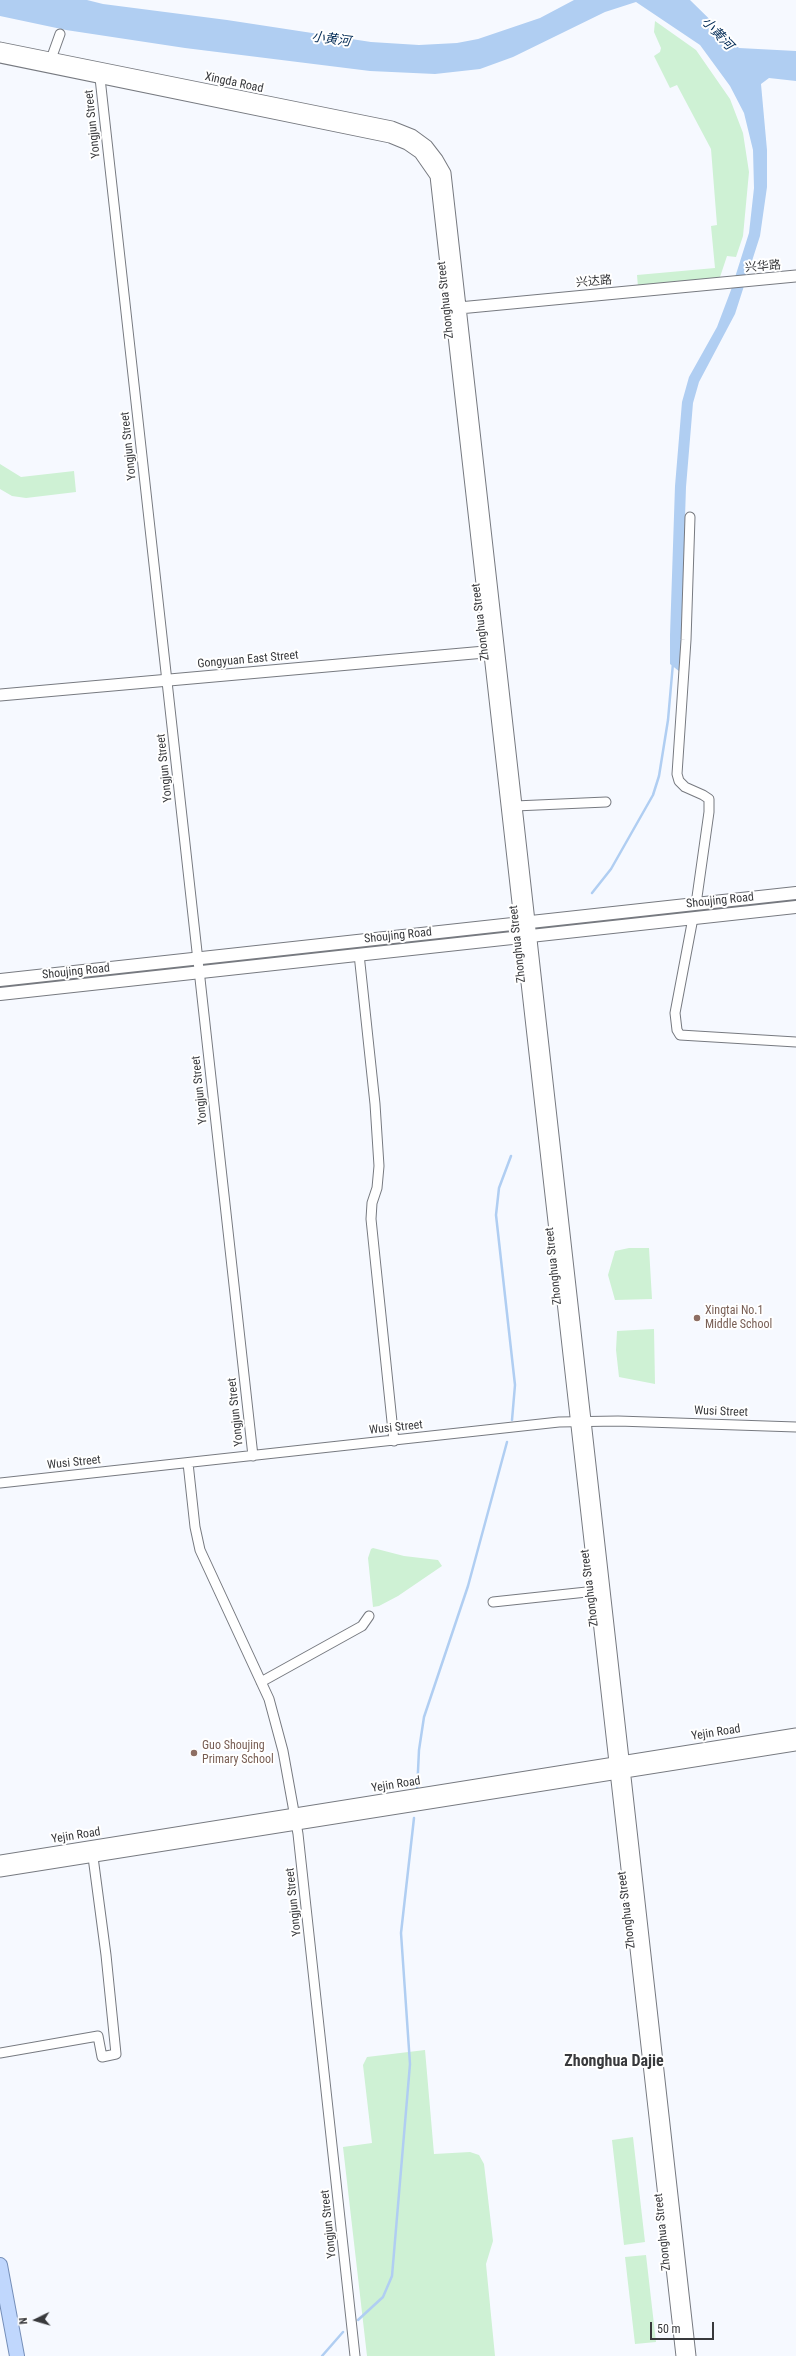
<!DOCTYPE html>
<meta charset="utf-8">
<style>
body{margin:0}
#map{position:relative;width:796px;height:2356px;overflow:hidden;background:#f6f9ff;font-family:"Roboto Condensed",sans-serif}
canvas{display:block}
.north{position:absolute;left:16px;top:2300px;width:40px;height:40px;-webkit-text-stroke:3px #fff;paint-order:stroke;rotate:265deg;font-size:11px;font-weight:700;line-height:16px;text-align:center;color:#38393c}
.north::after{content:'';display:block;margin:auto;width:14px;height:18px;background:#38393c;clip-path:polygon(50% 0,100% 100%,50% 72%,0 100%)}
.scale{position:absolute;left:650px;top:2322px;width:64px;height:18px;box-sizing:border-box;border:2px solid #38393c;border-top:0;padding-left:5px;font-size:12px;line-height:14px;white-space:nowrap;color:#38393c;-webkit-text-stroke:3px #fff;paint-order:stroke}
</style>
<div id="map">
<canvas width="796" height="2356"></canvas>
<div class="north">N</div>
<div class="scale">50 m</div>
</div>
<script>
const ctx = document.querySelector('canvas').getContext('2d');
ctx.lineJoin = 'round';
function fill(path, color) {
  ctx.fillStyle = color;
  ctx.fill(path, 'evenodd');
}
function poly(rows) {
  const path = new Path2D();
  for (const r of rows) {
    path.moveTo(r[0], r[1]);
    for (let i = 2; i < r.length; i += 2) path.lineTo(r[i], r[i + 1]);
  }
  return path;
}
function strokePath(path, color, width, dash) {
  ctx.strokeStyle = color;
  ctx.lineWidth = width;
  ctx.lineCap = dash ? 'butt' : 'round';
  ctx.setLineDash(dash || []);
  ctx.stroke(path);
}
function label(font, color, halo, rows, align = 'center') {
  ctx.font = font + ' "Roboto Condensed","Noto Sans SC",sans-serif';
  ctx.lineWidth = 4;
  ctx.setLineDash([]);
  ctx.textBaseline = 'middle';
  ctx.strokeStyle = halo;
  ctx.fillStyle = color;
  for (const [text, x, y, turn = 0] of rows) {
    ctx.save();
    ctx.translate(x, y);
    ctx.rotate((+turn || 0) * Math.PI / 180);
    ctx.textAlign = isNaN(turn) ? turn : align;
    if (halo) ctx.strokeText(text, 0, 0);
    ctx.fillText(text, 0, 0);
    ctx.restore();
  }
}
fill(poly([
 [655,21,696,50,730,99,743,133,749,172,743,236,736,257,727,256,719,280,638,287,637,275,715,268,711,226,717,225,711,149,677,85,670,88,654,56,660,52,661,48,654,32],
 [0,464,21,477,74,471,76,492,26,498,12,496,0,489],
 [629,1248,649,1248,652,1299,615,1300,608,1275,615,1251],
 [654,1329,655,1384,619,1377,616,1350,617,1331],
 [373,1548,404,1556,438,1560,442,1566,398,1596,379,1606,373,1607,368,1558,371,1549],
 [425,2050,434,2154,470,2152,479,2155,484,2164,493,2241,486,2264,495,2356,367,2356,343,2147,372,2143,363,2065,367,2057],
 [633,2137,645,2242,624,2245,612,2140],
 [646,2255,656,2342,635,2344,625,2257]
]), '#cef1d4');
fill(poly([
 [0,0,87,0,103,4,227,20,371,42,419,45,457,43,478,39,540,18,574,0,690,0,739,48,796,51,796,81,769,78,761,84,767,150,767,187,760,236,735,314,699,382,693,403,686,487,680,672,670,664,670,635,675,486,682,402,689,377,717,327,731,290,749,233,754,188,753,150,744,113,730,86,700,45,636,2,605,12,513,57,480,69,435,74,370,71,185,48,66,30,0,16]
]), '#b0cef2');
strokePath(poly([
 [592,893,611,869,653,795,659,776,668,720,673,663],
 [511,1156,499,1188,496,1215,515,1385,512,1420],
 [417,1792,419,1750,424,1717,468,1586,507,1442],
 [358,2320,383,2297,392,2276,410,2064,401,1933,414,1818],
 [322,2356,343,2332]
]), '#b0cef2', 2.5);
const minor = poly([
 [51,59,60,34],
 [100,78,253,1456],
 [690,517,686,640,677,774,679,781,685,787,703,795,709,799,709,812,696,904],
 [515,806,606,802],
 [693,918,675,1013,677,1030,680,1035,796,1042],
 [359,954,375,1104,379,1166,377,1188,372,1203,371,1219,394,1441],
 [188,1463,195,1527,200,1550,269,1699,283,1751,298,1834,355,2356],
 [0,1483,559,1422,618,1421,796,1427],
 [493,1602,596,1591],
 [261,1682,362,1626,369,1616],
 [0,2053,98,2036,102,2057,116,2054,106,1955,93,1857]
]);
const tertiary = poly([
 [0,48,392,127,412,135,427,146,437,159,445,173,690,2356],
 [0,57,390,137,407,144,420,153,436,176,682,2356],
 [459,308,796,276],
 [0,695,496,651],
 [0,1861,796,1734],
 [0,1871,796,1745]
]);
const secondary = poly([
 [0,980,796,893],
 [0,994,796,907]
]);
const primary = poly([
 [0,2265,17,2356]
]);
strokePath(minor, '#777a80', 11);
strokePath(tertiary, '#777a80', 13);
strokePath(secondary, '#777a80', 14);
strokePath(primary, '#758fb9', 16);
strokePath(minor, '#fff', 9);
strokePath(tertiary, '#fff', 11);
strokePath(secondary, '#fff', 12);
strokePath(primary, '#c0d7fd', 14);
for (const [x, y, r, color] of [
 [697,1318,4,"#8d6e63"],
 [194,1753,4,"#8d6e63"]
]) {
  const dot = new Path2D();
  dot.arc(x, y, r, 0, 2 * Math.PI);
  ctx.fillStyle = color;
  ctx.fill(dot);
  strokePath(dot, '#fff', 1.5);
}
label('12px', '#38393c', '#fff', [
 ["Xingda Road",234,83,12],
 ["Yongjun Street",93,124,-96],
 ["兴华路",763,267,-5],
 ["兴达路",594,282,-5],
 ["Zhonghua Street",446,300,-96],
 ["Yongjun Street",129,446,-96],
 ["Zhonghua Street",481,622,-97],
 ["Gongyuan East Street",248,660,-5],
 ["Yongjun Street",165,768,-96],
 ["Shoujing Road",720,901,-6],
 ["Shoujing Road",398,936,-6],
 ["Zhonghua Street",518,944,-96],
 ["Shoujing Road",76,972,-6],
 ["Yongjun Street",200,1090,-96],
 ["Zhonghua Street",554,1266,-96],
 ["Yongjun Street",236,1412,-96],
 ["Wusi Street",721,1412,2],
 ["Wusi Street",396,1428,-6],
 ["Wusi Street",74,1463,-6],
 ["Zhonghua Street",590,1588,-97],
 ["Yejin Road",716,1733,-9],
 ["Yejin Road",396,1785,-9],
 ["Yejin Road",76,1836,-9],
 ["Yongjun Street",294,1902,-96],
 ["Zhonghua Street",627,1910,-97],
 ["Yongjun Street",329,2224,-96],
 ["Zhonghua Street",663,2232,-96]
]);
label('12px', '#785e54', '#fff', [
 ["Xingtai No.1",705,1311],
 ["Middle School",705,1325],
 ["Guo Shoujing",202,1746],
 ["Primary School",202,1760]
], 'left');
label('italic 13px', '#002a55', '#fff', [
 ["小黄河",717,34,47],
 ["小黄河",331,40,8]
]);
label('bold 16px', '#38393c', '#fff', [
 ["Zhonghua Dajie",614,2062]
]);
</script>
